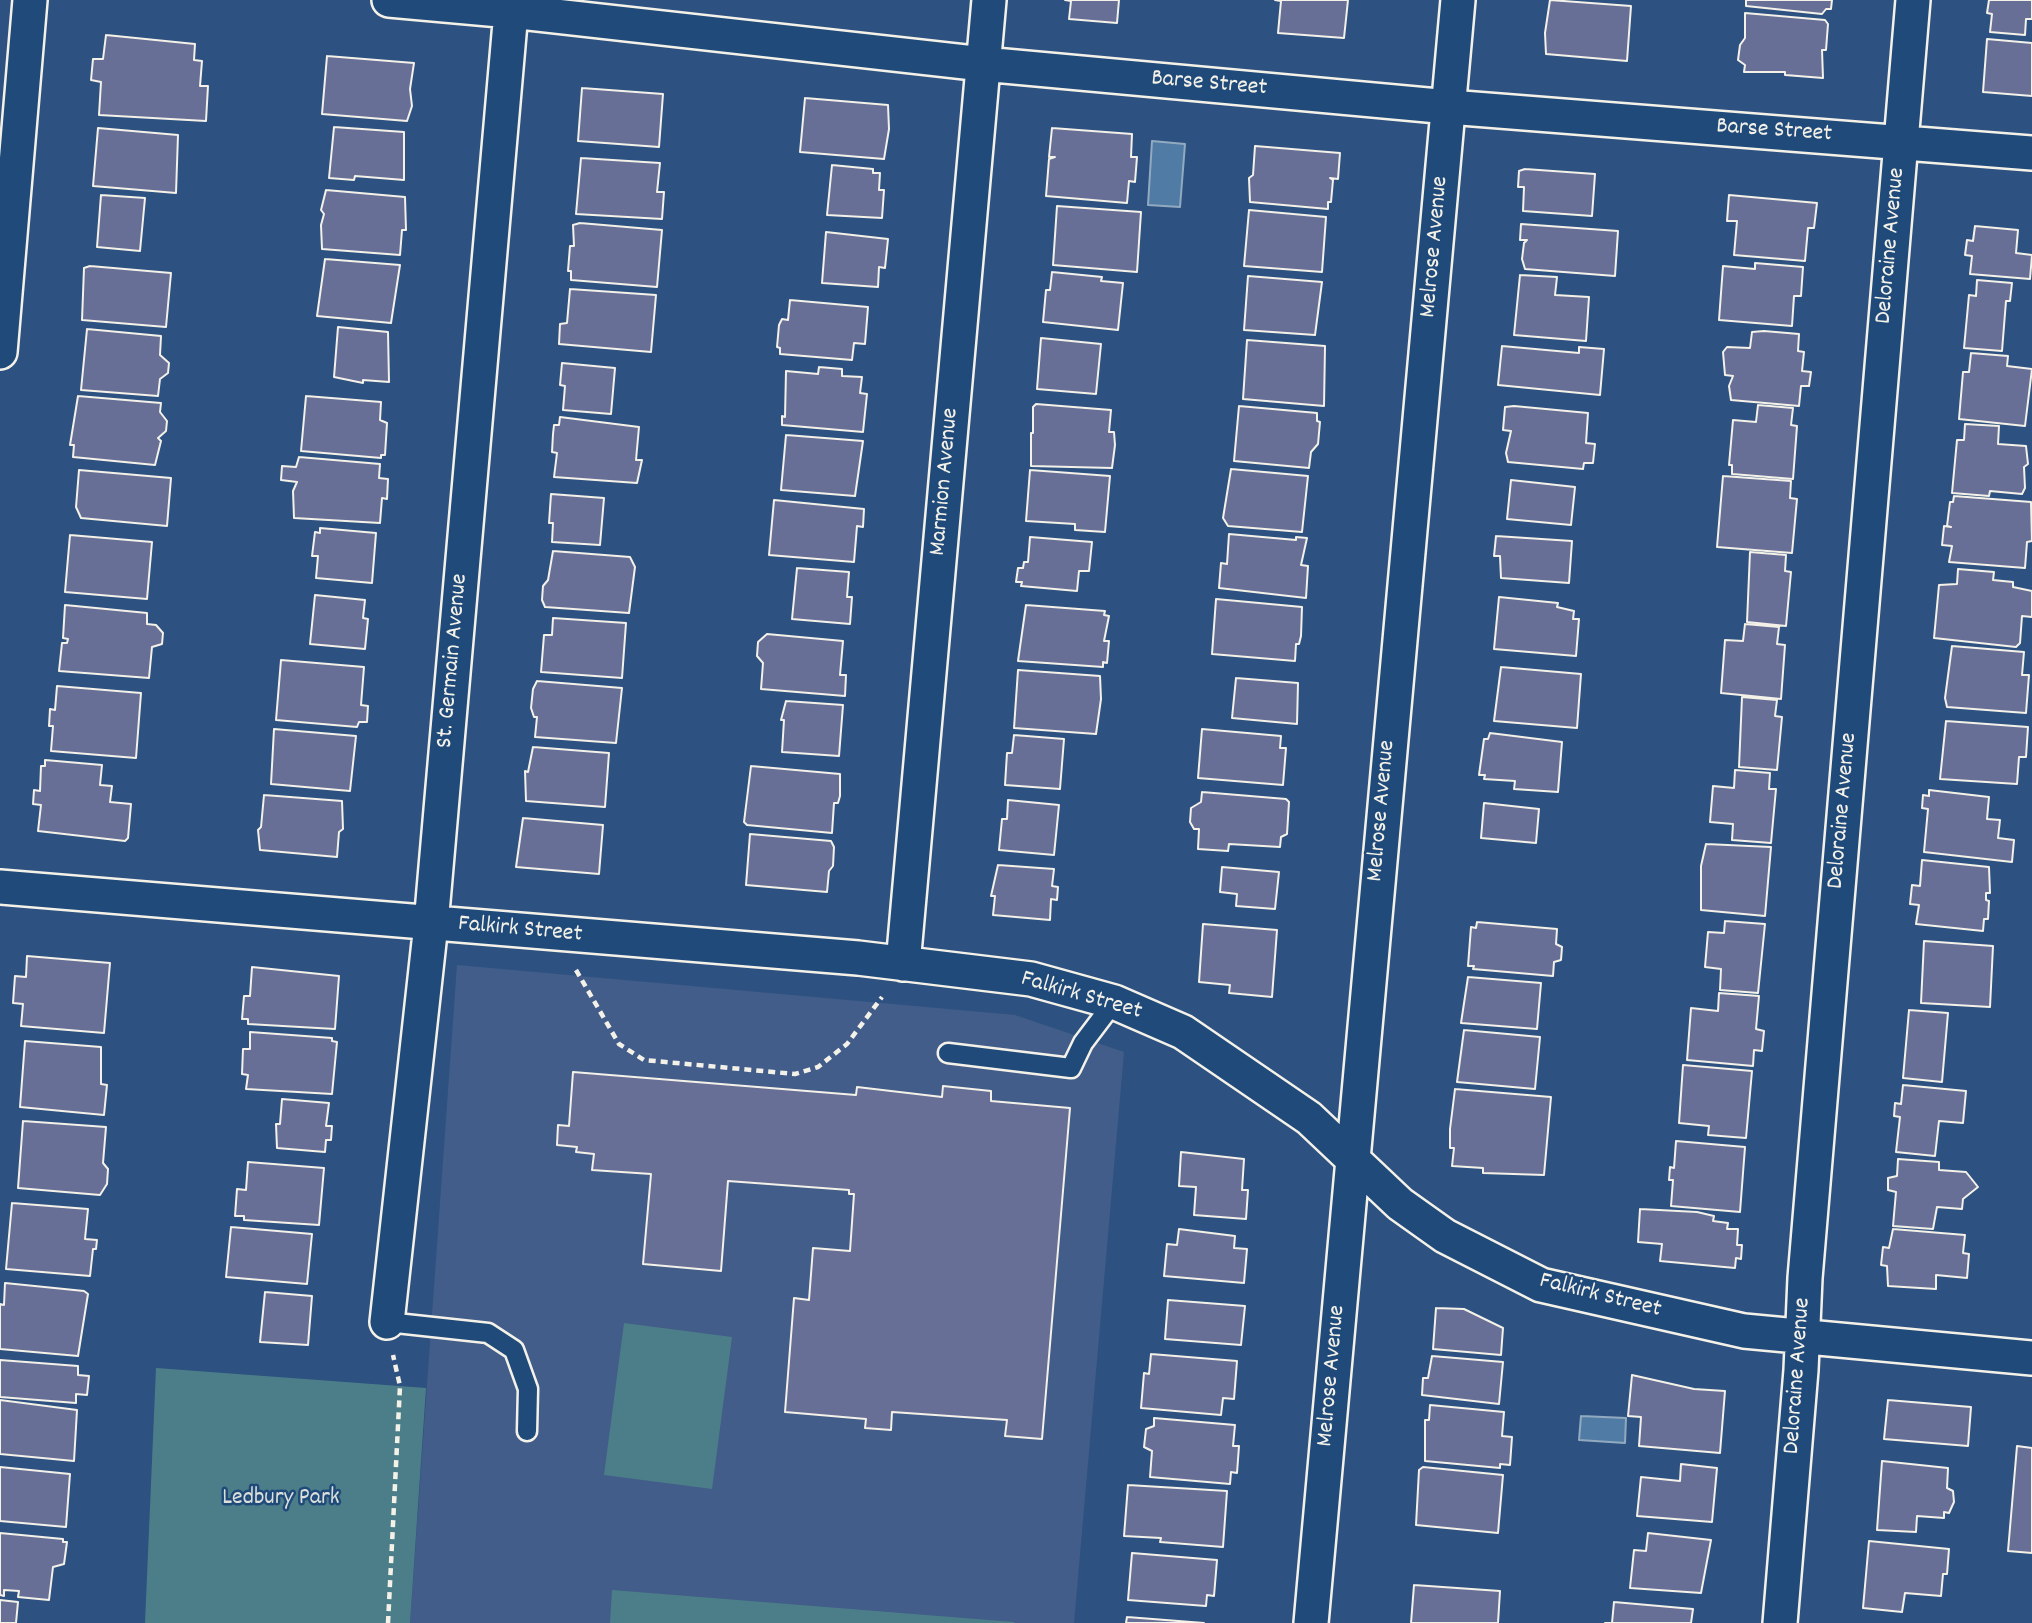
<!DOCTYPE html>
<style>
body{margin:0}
canvas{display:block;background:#2d5180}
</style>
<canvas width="2032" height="1623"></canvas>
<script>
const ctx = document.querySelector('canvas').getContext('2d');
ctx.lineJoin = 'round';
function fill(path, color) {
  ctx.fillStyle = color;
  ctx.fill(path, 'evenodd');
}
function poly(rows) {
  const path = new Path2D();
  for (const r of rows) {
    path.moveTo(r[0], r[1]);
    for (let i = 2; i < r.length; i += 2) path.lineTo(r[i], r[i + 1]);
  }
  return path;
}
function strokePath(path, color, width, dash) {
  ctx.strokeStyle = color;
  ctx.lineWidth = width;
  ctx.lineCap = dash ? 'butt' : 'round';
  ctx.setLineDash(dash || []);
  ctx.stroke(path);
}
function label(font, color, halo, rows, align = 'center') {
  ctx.font = font + ' Dekko,sans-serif';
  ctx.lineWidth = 5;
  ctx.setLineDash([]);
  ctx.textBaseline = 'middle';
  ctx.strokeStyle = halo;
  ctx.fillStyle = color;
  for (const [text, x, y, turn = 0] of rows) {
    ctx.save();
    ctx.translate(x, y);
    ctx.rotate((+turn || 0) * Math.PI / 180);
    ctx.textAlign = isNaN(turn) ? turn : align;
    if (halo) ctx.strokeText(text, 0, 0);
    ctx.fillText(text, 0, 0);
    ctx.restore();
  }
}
fill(poly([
 [457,965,1015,1015,1124,1052,1074,1623,410,1623]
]), '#425d89');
fill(poly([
 [624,1323,732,1337,712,1489,604,1475],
 [156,1368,426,1388,410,1623,145,1623],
 [612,1590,1014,1622,1014,1623,610,1623]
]), '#4c7e89');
const water = poly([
 [1152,141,1185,144,1180,207,1148,205,1152,141],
 [1581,1416,1626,1418,1625,1443,1579,1440,1581,1416]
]);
fill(water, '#507ba5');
strokePath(water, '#92aac0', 2);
const building = poly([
 [1065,0,1119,0,1117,23,1069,19,1071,1,1065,0],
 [1275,0,1348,0,1344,38,1278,33,1281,1,1275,0],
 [1550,0,1631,6,1627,61,1546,54,1545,33,1550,0],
 [1746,0,1832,0,1831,9,1826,9,1822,14,1746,6,1746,0],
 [1989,0,2032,0,2032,19,2026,19,2025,35,1990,32,1992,14,1987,13,1989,0],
 [1745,13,1825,20,1828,24,1826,50,1822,50,1823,78,1785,75,1785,72,1744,72,1745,65,1738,60,1740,45,1745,38,1745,13],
 [106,35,195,44,194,60,202,61,200,86,208,86,206,121,99,115,101,82,91,80,93,59,103,59,106,35],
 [1987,39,2032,43,2032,96,1983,92,1987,39],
 [327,56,414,63,410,89,412,106,407,121,322,114,327,56],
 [582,88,663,94,659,147,578,141,582,88],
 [805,98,888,105,889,129,884,159,800,152,805,98],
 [334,127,404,132,404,180,355,176,354,180,329,178,334,127],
 [98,128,178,135,176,193,93,186,98,128],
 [1052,128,1132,134,1131,157,1137,157,1135,182,1129,181,1127,203,1046,196,1049,159,1055,157,1049,157,1052,128],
 [1255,146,1340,153,1338,179,1330,178,1333,180,1331,202,1328,202,1328,209,1250,202,1249,178,1253,175,1255,146],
 [581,158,660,163,657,192,664,192,662,219,576,214,581,158],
 [832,165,873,169,873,173,880,173,879,190,884,190,882,218,827,215,832,165],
 [1525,169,1595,174,1592,216,1523,211,1524,187,1518,187,1519,171,1525,169],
 [326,190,405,197,406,230,402,230,400,255,322,249,321,225,324,214,321,210,326,190],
 [101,195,145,198,140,251,97,247,101,195],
 [1729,195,1817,203,1814,228,1808,228,1805,261,1734,255,1737,221,1727,221,1729,195],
 [1057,206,1141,212,1137,272,1053,265,1057,206],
 [1249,210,1326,217,1322,272,1244,266,1249,210],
 [580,223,662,230,657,287,571,280,571,271,568,271,570,246,574,246,573,225,580,223],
 [1521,224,1618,231,1615,276,1525,269,1522,259,1524,243,1527,240,1520,240,1521,224],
 [1975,226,2018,230,2016,253,2032,255,2030,279,1970,274,1972,256,1965,255,1967,240,1973,241,1975,226],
 [826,232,888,239,885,268,879,267,878,287,822,283,826,232],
 [325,259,400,265,391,323,317,316,325,259],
 [1755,263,1803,267,1801,296,1794,296,1792,326,1719,320,1723,266,1755,269,1755,263],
 [90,266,171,273,166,327,82,320,84,268,90,266],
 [1052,272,1102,277,1101,281,1123,283,1118,330,1043,322,1046,290,1050,290,1052,272],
 [1520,275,1557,277,1555,295,1589,297,1586,341,1514,335,1520,275],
 [1248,276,1322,282,1315,335,1244,330,1248,276],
 [1977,280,2012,283,2010,301,2006,301,2002,351,1964,348,1969,295,1976,296,1977,280],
 [570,289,656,295,651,352,559,344,560,324,567,323,570,289],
 [790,300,868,307,865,344,854,343,852,360,780,354,780,348,777,347,779,325,782,319,788,320,790,300],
 [338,327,388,332,389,382,363,380,363,383,334,377,338,327],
 [87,329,161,336,160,355,169,363,168,373,160,379,158,396,81,390,87,329],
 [1764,331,1799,334,1798,351,1804,352,1802,371,1811,372,1809,386,1801,386,1799,406,1731,400,1729,386,1733,376,1725,375,1723,352,1727,347,1750,348,1752,332,1764,331],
 [1041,338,1101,344,1096,394,1037,389,1041,338],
 [1247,340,1325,346,1324,406,1243,399,1247,340],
 [1502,346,1579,353,1579,347,1604,349,1600,395,1498,385,1502,346],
 [1971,353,2008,356,2007,366,2032,369,2025,426,1959,419,1963,372,1969,372,1971,353],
 [562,363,615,368,611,414,563,410,565,386,560,385,562,363],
 [819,367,842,369,842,376,862,377,860,393,867,394,863,432,782,425,782,416,785,417,786,371,818,374,819,367],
 [78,396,161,403,160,412,167,421,166,431,158,438,161,441,155,465,73,457,74,445,70,445,78,396],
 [306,396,381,402,380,420,387,423,385,455,381,455,381,458,301,451,306,396],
 [1036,404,1111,410,1109,432,1114,432,1115,445,1112,468,1031,466,1031,433,1033,433,1033,407,1036,404],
 [1758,405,1793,408,1791,425,1797,426,1793,479,1732,474,1732,465,1729,465,1733,420,1756,422,1758,405],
 [1239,406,1317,413,1317,421,1320,422,1318,444,1311,452,1309,468,1234,461,1239,406],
 [1514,406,1588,413,1586,443,1595,444,1593,463,1584,463,1583,469,1508,462,1506,453,1511,431,1503,430,1505,407,1514,406],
 [560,417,639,427,636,460,642,460,637,483,554,477,557,453,552,452,553,434,554,425,559,425,560,417],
 [1965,424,1999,426,1998,444,2026,446,2028,464,2024,467,2025,488,2022,494,1990,491,1989,496,1952,493,1957,440,1964,440,1965,424],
 [786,435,863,441,855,496,781,490,786,435],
 [299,457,380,464,379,478,388,479,387,499,382,498,380,523,294,518,293,491,297,482,281,480,282,466,296,467,299,457],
 [1231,469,1308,476,1302,532,1228,526,1223,518,1231,469],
 [79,470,171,478,167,526,81,518,76,507,79,470],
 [1030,470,1110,476,1105,532,1075,530,1075,524,1026,521,1030,470],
 [1723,476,1791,481,1790,498,1797,499,1792,553,1717,547,1723,476],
 [1511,480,1575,487,1571,525,1507,519,1511,480],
 [551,494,604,498,600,545,552,542,553,523,549,523,551,494],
 [1954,496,2031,502,2032,541,2027,542,2025,568,1949,562,1952,546,1942,545,1944,526,1951,527,1947,526,1950,502,1953,502,1954,496],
 [774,500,864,509,863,527,857,526,854,562,769,555,774,500],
 [320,528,376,533,372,583,316,578,318,556,312,556,315,532,320,533,320,528],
 [1229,534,1296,540,1296,537,1307,538,1301,565,1308,566,1306,598,1219,588,1221,563,1227,564,1229,534],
 [70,535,152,542,147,599,65,592,70,535],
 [1496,536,1572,541,1569,583,1501,578,1500,556,1494,556,1496,536],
 [1030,537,1092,542,1089,571,1079,571,1077,591,1021,586,1022,582,1016,582,1018,568,1023,568,1024,562,1028,562,1030,537],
 [553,551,630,557,635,567,629,613,545,607,542,600,543,586,548,580,553,551],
 [1750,552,1786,555,1785,571,1791,572,1786,626,1747,622,1750,552],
 [797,568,849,572,847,597,852,597,850,624,792,619,797,568],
 [1958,569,1994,572,1993,580,2013,582,2013,587,2032,591,2032,617,2022,616,2020,643,2016,647,1934,638,1939,585,1957,584,1958,569],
 [315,595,365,600,363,618,368,619,365,649,310,644,315,595],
 [1499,597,1558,603,1557,607,1574,611,1573,619,1579,619,1576,656,1494,649,1499,597],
 [1216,599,1302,607,1301,636,1299,644,1296,644,1295,661,1212,654,1216,599],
 [65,605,147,613,147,624,156,625,163,633,162,644,152,647,149,678,59,671,62,643,67,643,68,639,63,638,65,605],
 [1026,605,1105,611,1104,615,1109,616,1104,641,1109,641,1107,663,1103,662,1103,667,1018,661,1026,605],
 [553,618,626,623,622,678,541,672,544,635,552,635,553,618],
 [1745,624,1779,627,1777,644,1785,645,1781,699,1721,693,1725,640,1743,641,1745,624],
 [767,634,843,641,840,675,846,675,845,696,761,689,763,663,757,656,758,642,767,634],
 [1952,646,2024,652,2022,675,2029,675,2026,713,1947,707,1945,698,1952,646],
 [281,660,364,667,361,705,368,706,367,722,359,722,357,727,276,720,281,660],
 [1501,667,1581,674,1577,728,1494,721,1501,667],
 [1018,670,1100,676,1101,699,1096,734,1014,728,1018,670],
 [1236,678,1298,683,1297,724,1232,718,1236,678],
 [537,681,622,688,616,743,535,737,537,717,534,717,531,708,533,689,537,681],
 [57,686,141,693,136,758,51,751,53,726,49,726,50,709,55,710,57,686],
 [1742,697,1777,700,1775,716,1782,717,1777,770,1739,767,1742,697],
 [786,701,843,705,839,756,782,752,784,720,781,720,786,701],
 [1946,721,2028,727,2026,757,2019,757,2017,784,1940,779,1946,721],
 [274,729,356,736,350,791,271,784,274,729],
 [1202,729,1281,736,1280,748,1286,748,1283,785,1198,778,1202,729],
 [1490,733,1562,742,1558,792,1514,789,1515,781,1484,779,1485,775,1479,775,1484,739,1488,739,1490,733],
 [1014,735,1064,739,1060,789,1005,785,1007,753,1012,753,1014,735],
 [533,747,609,753,605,807,526,801,525,771,528,772,533,747],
 [45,760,102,765,100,785,112,786,110,802,131,804,128,838,125,841,38,831,41,805,33,804,34,790,40,791,41,766,45,766,45,760],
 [751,766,840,774,840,796,838,803,834,803,832,833,747,825,744,822,751,766],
 [1735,770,1770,773,1769,789,1776,789,1771,843,1732,840,1733,824,1710,822,1713,786,1734,788,1735,770],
 [1929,790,1989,797,1987,819,2000,820,1998,838,2014,840,2012,862,1924,852,1928,809,1922,808,1923,795,1929,796,1929,790],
 [1202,792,1286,799,1289,802,1287,834,1281,837,1280,847,1229,844,1228,851,1198,849,1199,829,1194,829,1190,822,1191,808,1201,802,1202,792],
 [264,795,342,801,343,829,339,832,337,857,260,850,258,830,261,827,264,795],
 [1008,800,1059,805,1054,855,999,850,1002,819,1007,819,1008,800],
 [1484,803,1539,809,1536,843,1481,838,1484,803],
 [523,818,603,825,599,874,516,867,523,818],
 [750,834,831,841,834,847,833,866,829,871,827,892,746,885,750,834],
 [1706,844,1771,847,1765,916,1701,910,1701,866,1706,844],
 [1922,860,1989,867,1990,893,1986,893,1986,900,1989,901,1988,919,1984,919,1983,931,1916,924,1919,905,1910,904,1912,885,1920,886,1922,860],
 [998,865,1054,869,1052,886,1058,887,1057,900,1051,899,1050,920,993,915,995,896,991,896,998,865],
 [1222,867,1279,872,1275,909,1236,906,1237,894,1220,892,1222,867],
 [1725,921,1765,924,1758,993,1720,990,1721,969,1705,967,1708,932,1724,933,1725,921],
 [1477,922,1557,929,1556,944,1562,947,1561,960,1554,962,1553,976,1473,969,1474,966,1468,966,1471,927,1476,928,1477,922],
 [1203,924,1277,930,1272,997,1229,993,1230,985,1199,982,1203,924],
 [1924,941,1993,946,1990,1007,1921,1003,1924,941],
 [27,956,110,963,104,1033,21,1026,23,1004,13,1003,15,976,26,977,27,956],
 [252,967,339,976,335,1029,248,1024,248,1019,242,1019,244,996,250,996,252,967],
 [1468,977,1541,983,1537,1029,1461,1023,1468,977],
 [1719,993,1759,996,1756,1029,1764,1031,1762,1051,1754,1050,1753,1066,1687,1060,1691,1008,1718,1011,1719,993],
 [1909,1010,1948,1013,1942,1082,1903,1078,1909,1010],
 [1464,1030,1540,1037,1535,1089,1457,1082,1464,1030],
 [250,1032,332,1038,332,1041,337,1042,332,1094,246,1089,248,1075,242,1074,243,1049,250,1049,250,1032],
 [25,1041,101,1047,101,1084,107,1085,104,1115,20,1107,25,1041],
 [1683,1065,1752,1071,1746,1138,1708,1135,1709,1126,1679,1123,1683,1065],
 [573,1072,856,1095,857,1087,942,1097,943,1086,991,1091,991,1101,1070,1108,1042,1439,1005,1436,1007,1420,892,1412,891,1430,865,1428,866,1419,785,1412,794,1298,809,1300,813,1248,850,1251,854,1194,849,1194,849,1190,728,1181,721,1271,643,1264,651,1174,592,1170,594,1154,576,1152,577,1147,557,1145,558,1125,569,1126,573,1072],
 [1903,1085,1966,1091,1963,1123,1939,1121,1935,1156,1896,1152,1900,1117,1894,1116,1895,1103,1901,1104,1903,1085],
 [1455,1089,1551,1097,1544,1175,1483,1173,1483,1168,1452,1166,1454,1148,1450,1148,1450,1129,1455,1089],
 [282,1099,329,1103,326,1126,332,1126,331,1140,326,1140,325,1152,277,1148,276,1124,280,1124,282,1099],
 [23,1121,106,1127,103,1163,108,1169,107,1184,100,1195,18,1188,23,1121],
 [1676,1141,1745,1147,1740,1212,1671,1206,1673,1180,1669,1180,1670,1167,1674,1168,1676,1141],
 [1181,1152,1244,1159,1242,1190,1248,1190,1246,1219,1194,1215,1196,1187,1179,1186,1181,1152],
 [1898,1159,1939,1162,1939,1170,1966,1172,1978,1187,1963,1199,1962,1209,1937,1207,1933,1229,1893,1226,1896,1192,1888,1190,1888,1178,1897,1176,1898,1159],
 [248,1162,324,1168,319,1225,244,1220,244,1216,235,1216,237,1189,246,1190,248,1162],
 [12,1203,88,1209,85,1239,97,1240,96,1249,93,1249,90,1276,6,1269,12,1203],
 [1640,1209,1697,1212,1714,1216,1713,1221,1728,1223,1727,1229,1738,1229,1737,1245,1742,1245,1741,1259,1736,1258,1735,1268,1660,1261,1662,1244,1638,1242,1640,1209],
 [231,1227,312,1234,307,1284,226,1277,231,1227],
 [1179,1229,1235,1236,1234,1248,1247,1249,1244,1283,1164,1276,1167,1244,1177,1245,1179,1229],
 [1893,1229,1965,1235,1963,1253,1969,1254,1967,1278,1936,1275,1936,1289,1888,1286,1887,1266,1881,1265,1883,1247,1889,1248,1893,1229],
 [5,1283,84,1291,88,1294,78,1356,0,1349,0,1304,4,1305,5,1283],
 [265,1292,312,1296,308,1345,260,1342,265,1292],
 [1168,1300,1245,1306,1241,1345,1165,1339,1168,1300],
 [1436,1308,1464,1309,1503,1328,1501,1355,1433,1349,1436,1308],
 [1151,1354,1237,1361,1234,1399,1223,1398,1221,1415,1141,1408,1144,1373,1149,1374,1151,1354],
 [1432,1356,1503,1362,1499,1404,1422,1395,1423,1378,1428,1378,1432,1356],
 [0,1360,78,1366,78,1375,89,1376,87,1395,76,1394,76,1403,0,1397,0,1360],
 [1632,1375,1694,1389,1725,1391,1720,1453,1639,1446,1641,1417,1628,1416,1632,1375],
 [0,1400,77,1410,74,1461,0,1454,0,1400],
 [1888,1400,1971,1407,1968,1446,1884,1439,1888,1400],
 [1430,1405,1504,1412,1502,1436,1512,1437,1510,1465,1500,1464,1500,1468,1425,1461,1425,1420,1429,1420,1430,1405],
 [1154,1418,1235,1425,1233,1446,1239,1446,1237,1473,1231,1472,1230,1484,1150,1477,1152,1451,1144,1447,1146,1429,1154,1426,1154,1418],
 [2017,1446,2032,1448,2032,1553,2008,1551,2017,1446],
 [1882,1461,1948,1468,1947,1488,1953,1491,1954,1502,1949,1513,1944,1512,1944,1518,1917,1516,1916,1532,1877,1530,1882,1461],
 [1681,1464,1717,1468,1712,1522,1637,1516,1641,1477,1680,1481,1681,1464],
 [0,1467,70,1474,66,1527,0,1521,0,1467],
 [1423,1467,1503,1475,1498,1533,1416,1525,1419,1470,1423,1467],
 [1128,1485,1227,1491,1223,1547,1160,1542,1161,1538,1124,1536,1128,1485],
 [0,1533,63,1539,63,1542,67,1542,64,1564,53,1567,49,1600,18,1597,19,1591,4,1590,4,1596,0,1595,0,1533],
 [1648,1533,1711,1540,1701,1593,1630,1588,1634,1550,1646,1551,1648,1533],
 [1869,1541,1949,1549,1947,1574,1943,1574,1941,1596,1905,1593,1902,1612,1863,1608,1869,1541],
 [1132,1553,1217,1560,1214,1596,1207,1595,1206,1606,1128,1600,1132,1553],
 [1414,1585,1500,1591,1498,1623,1411,1623,1414,1585],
 [0,1600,18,1602,16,1623,0,1623,0,1600],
 [1614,1602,1693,1609,1691,1623,1605,1623,1612,1623,1614,1602],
 [1127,1617,1204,1623,1126,1623,1127,1617]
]);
fill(building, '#676f97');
strokePath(building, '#f4f1e8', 2);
const lane = poly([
 [948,1053,1071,1068,1083,1043,1114,1002],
 [387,1322,488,1333,514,1350,528,1389,527,1431]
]);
const street = poly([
 [389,0,511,11,983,64,1449,107,2032,153],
 [0,352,30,0],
 [0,887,858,958,1031,979,1114,1002,1183,1032,1309,1118,1400,1204,1445,1236,1541,1285,1744,1331,2032,1358],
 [903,964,989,0],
 [387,1322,431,924,512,0],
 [1311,1623,1458,0],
 [1780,1623,1801,1370,1805,1278,1913,0]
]);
strokePath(lane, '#f4f1e8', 23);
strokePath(street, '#f4f1e8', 38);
strokePath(poly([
 [576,970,619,1044,644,1060,795,1074,818,1067,847,1044,882,997],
 [388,1623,400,1386,393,1355]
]), '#f4f1e8', 4.5, [7, 5]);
strokePath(lane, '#1f4a7a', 18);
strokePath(street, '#1f4a7a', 33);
label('24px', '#f4f1e8', '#1f4a7a', [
 ["Barse Street",1209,85,5],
 ["Barse Street",1774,132,4],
 ["Deloraine Avenue",1892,246,-85],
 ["Melrose Avenue",1436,247,-85],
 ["Marmion Avenue",946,482,-85],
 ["St. Germain Avenue",454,661,-85],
 ["Melrose Avenue",1383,811,-85],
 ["Deloraine Avenue",1844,811,-85],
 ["Falkirk Street",520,931,5],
 ["Falkirk Street",1081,997,16],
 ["Falkirk Street",1600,1297,14],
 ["Melrose Avenue",1333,1376,-85],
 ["Deloraine Avenue",1799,1376,-86]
]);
label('24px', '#dbe0da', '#1f4a7a', [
 ["Ledbury Park",281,1500]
]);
</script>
